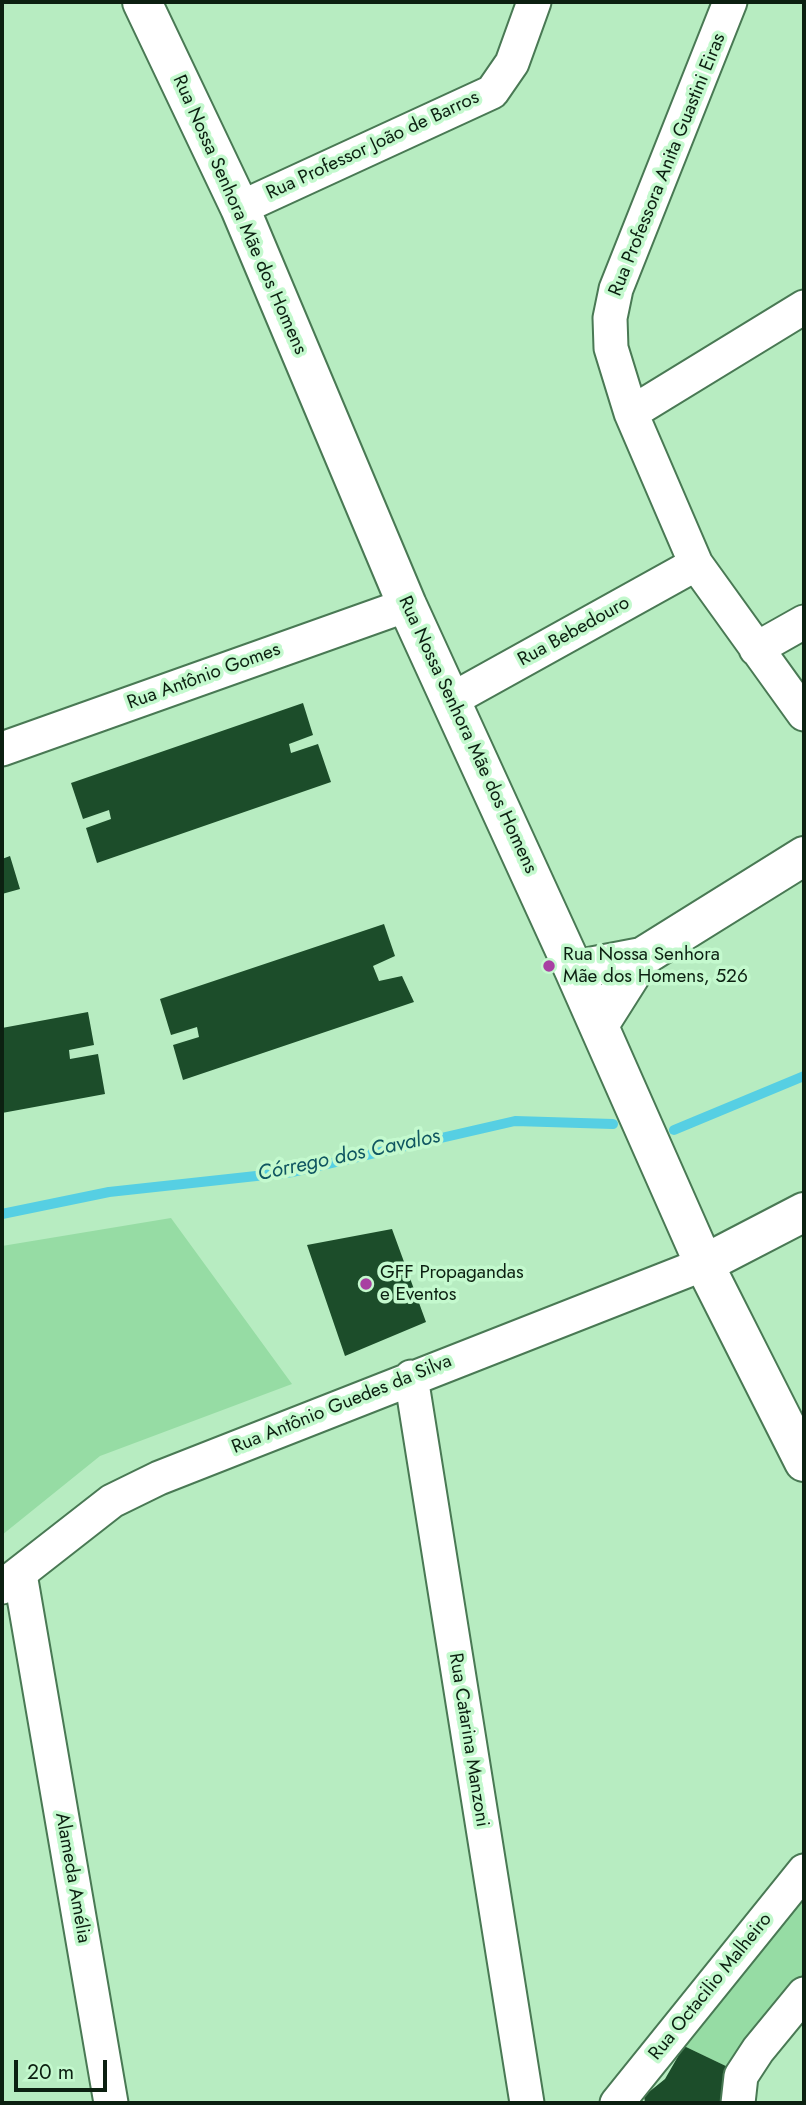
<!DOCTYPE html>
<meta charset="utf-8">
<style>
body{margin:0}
#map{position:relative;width:806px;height:2105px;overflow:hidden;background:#b7ecc1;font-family:Jost,sans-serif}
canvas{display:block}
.frame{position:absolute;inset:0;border:4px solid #0c2011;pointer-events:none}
.scale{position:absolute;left:14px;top:2060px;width:93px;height:32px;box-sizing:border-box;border:4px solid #0c2011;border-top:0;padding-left:9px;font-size:21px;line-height:24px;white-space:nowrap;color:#0c2011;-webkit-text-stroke:5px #c4f9ce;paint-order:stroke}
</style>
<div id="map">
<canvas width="806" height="2105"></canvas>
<div class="frame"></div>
<div class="scale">20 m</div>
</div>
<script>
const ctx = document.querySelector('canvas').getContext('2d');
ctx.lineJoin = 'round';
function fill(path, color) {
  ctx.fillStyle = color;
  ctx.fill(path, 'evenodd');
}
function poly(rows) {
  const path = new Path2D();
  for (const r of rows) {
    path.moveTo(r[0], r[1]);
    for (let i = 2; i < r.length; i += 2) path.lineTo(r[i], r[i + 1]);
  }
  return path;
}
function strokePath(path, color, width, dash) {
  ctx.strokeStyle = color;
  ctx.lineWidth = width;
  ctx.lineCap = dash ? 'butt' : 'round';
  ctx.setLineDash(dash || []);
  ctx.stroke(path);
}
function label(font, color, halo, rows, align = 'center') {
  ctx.font = font + ' Jost,sans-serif';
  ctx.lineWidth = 7;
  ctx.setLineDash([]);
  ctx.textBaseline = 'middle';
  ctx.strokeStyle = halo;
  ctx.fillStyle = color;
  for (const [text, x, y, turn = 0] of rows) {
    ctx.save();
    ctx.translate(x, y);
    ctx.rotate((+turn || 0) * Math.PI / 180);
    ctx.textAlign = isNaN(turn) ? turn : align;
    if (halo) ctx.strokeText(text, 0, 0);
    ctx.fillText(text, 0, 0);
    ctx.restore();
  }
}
fill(poly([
 [171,1218,292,1384,100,1456,2,1535,2,1246],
 [804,1891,804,1979,730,2068,684,2046]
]), '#96dca4');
strokePath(poly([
 [674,1130,804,1076],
 [2,1214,109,1192,293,1172,515,1121,613,1124]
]), '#56cfe3', 10);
fill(poly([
 [303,703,313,735,289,744,291,753,318,744,331,782,97,863,86,828,111,819,109,810,83,819,71,783],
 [10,856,20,889,2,894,2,859],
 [384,924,395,956,373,966,379,981,402,976,414,1002,183,1080,173,1045,199,1037,197,1027,171,1035,160,999],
 [88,1012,94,1045,69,1050,70,1059,98,1054,105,1094,2,1113,2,1028],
 [392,1229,426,1322,345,1356,307,1245],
 [684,2046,730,2068,723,2103,645,2103,644,2096,665,2079]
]), '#1c4d2a');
const street = poly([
 [730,2,616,289,610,318,611,348,631,413,696,564,804,714],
 [240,208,492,92,512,63,534,2],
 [631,413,804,307],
 [756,649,804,622],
 [451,700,696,564],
 [2,749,407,605],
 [411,1377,527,2103],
 [20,1574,111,2103],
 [2,1587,112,1501,159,1478,704,1264],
 [617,2103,804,1871],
 [738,2103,741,2076,758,2050,804,1994]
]);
const secondary = poly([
 [142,2,240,208,407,605,574,970,704,1264,804,1462],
 [574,970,642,957,804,856],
 [599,1025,642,957],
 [704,1264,804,1212]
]);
strokePath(street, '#497954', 37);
strokePath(secondary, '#497954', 42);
strokePath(street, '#fff', 33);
strokePath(secondary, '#fff', 38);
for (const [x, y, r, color] of [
 [549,966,7,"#a840a2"],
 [366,1284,7,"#a840a2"]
]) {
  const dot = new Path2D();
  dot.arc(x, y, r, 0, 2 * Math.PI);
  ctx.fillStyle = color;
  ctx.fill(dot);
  strokePath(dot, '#c4f9ce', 2.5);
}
label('19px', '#0c2011', '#c4f9ce', [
 ["Rua Professor João de Barros",373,146,-25],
 ["Rua Professora Anita Guastini Eiras",668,165,-68],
 ["Rua Nossa Senhora Mãe dos Homens",239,215,66],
 ["Rua Bebedouro",574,632,-29],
 ["Rua Antônio Gomes",204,677,-20],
 ["Rua Nossa Senhora Mãe dos Homens",467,735,65],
 ["Rua Antônio Guedes da Silva",342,1405,-22],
 ["Rua Catarina Manzoni",468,1740,81],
 ["Alameda Amélia",72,1878,80],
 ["Rua Octacilio Malheiro",711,1987,-51]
]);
label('19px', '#0c2011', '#c4f9ce', [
 ["Rua Nossa Senhora",563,955],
 ["Mãe dos Homens, 526",563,977],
 ["GFF Propagandas",380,1273],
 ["e Eventos",380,1295]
], 'left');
label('italic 21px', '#0f5661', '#c4f9ce', [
 ["Córrego dos Cavalos",349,1156,-12]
]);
</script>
